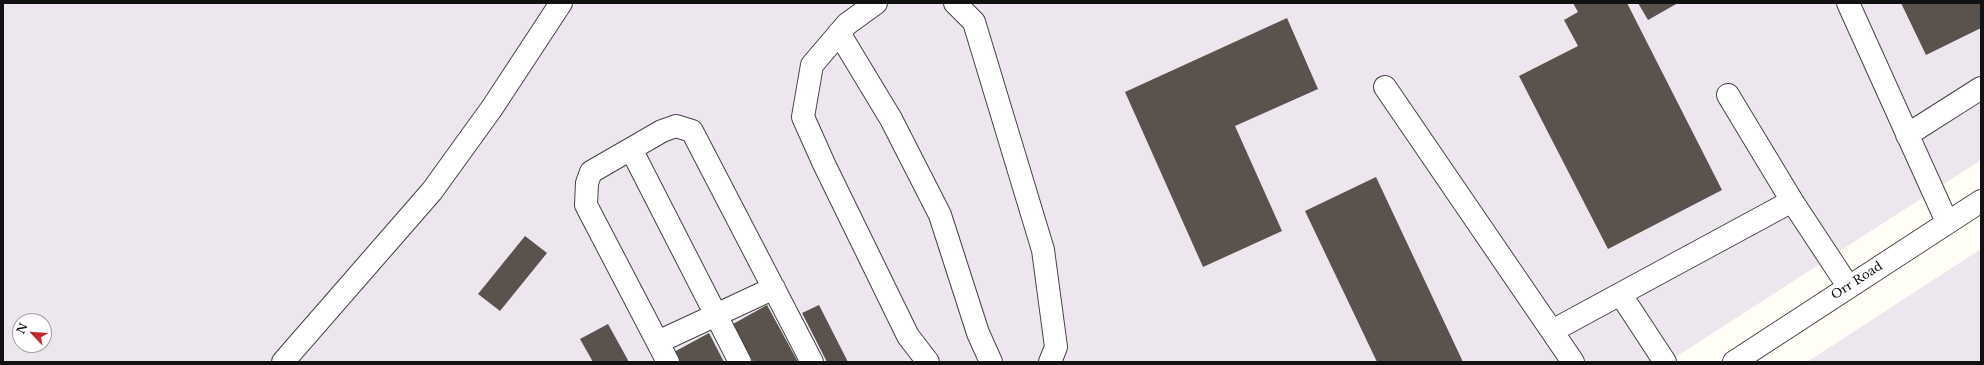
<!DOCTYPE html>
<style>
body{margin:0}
#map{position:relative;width:1984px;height:365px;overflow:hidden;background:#fffdf5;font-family:"Libre Baskerville",serif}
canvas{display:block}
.frame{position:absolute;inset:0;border:4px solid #111;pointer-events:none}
.north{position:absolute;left:12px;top:313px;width:40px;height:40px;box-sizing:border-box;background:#fff;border:1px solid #a0a0a0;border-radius:50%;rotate:295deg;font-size:11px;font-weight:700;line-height:16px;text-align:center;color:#111}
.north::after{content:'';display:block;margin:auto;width:14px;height:18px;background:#c4262e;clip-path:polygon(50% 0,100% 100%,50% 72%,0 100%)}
</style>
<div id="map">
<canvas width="1984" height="365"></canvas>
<div class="frame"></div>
<div class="north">N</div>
</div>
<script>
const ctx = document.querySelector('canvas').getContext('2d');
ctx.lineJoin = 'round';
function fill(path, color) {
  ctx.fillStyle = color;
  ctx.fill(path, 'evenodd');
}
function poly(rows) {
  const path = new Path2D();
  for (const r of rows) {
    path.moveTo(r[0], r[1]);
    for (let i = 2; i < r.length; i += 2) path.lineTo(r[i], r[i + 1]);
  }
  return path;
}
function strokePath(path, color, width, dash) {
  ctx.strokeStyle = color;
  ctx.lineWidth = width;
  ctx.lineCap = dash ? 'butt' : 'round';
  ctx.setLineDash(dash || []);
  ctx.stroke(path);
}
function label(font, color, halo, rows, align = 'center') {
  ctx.font = font + ' "Libre Baskerville",serif';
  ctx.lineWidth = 4;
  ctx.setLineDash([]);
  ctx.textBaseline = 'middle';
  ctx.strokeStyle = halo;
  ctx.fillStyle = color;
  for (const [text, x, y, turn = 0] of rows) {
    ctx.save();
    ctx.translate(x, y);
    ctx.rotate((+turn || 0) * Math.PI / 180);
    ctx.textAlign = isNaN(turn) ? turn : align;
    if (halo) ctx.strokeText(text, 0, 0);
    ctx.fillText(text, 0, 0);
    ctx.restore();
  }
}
fill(poly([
 [3,3,1981,3,1981,160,1668,362,3,362],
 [20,321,44,321,44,345,20,345],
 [1981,249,1981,362,1807,362]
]), '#eee6ef');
fill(poly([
 [1573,3,1627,3,1722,190,1608,249,1519,76,1578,46,1564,20,1578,12],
 [1638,3,1678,3,1648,20],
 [1901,3,1981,3,1981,28,1926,55],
 [1287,18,1318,89,1235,126,1282,231,1203,267,1125,92],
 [1376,177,1463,362,1377,362,1305,211],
 [525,236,547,253,500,311,478,294],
 [767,305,798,362,753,362,733,324],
 [819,305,848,362,827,362,802,313],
 [608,324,629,362,593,362,580,339],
 [709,333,724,362,679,362,674,352]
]), '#5a524d');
const minor = poly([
 [876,3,847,24,812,65,803,117,824,164,908,336,928,362],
 [955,3,974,22,1043,250,1056,347,1050,362],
 [1848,3,1947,222],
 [839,33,891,119,940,215,978,333,991,362],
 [1385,87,1573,362],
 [1728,95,1792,201],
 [1907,135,1981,88],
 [631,149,740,362],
 [1621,295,1665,362],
 [1552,331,1792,201,1848,286],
 [658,342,774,288],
 [283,362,432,191,492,108,561,3],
 [668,362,586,205,587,183,591,172,662,131,676,126,692,131,812,362],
 [1734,362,1981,201]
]);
strokePath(minor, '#444', 24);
strokePath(minor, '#fff', 22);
label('12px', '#111', '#fff', [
 ["Orr Road",1857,281,-33]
]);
</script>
